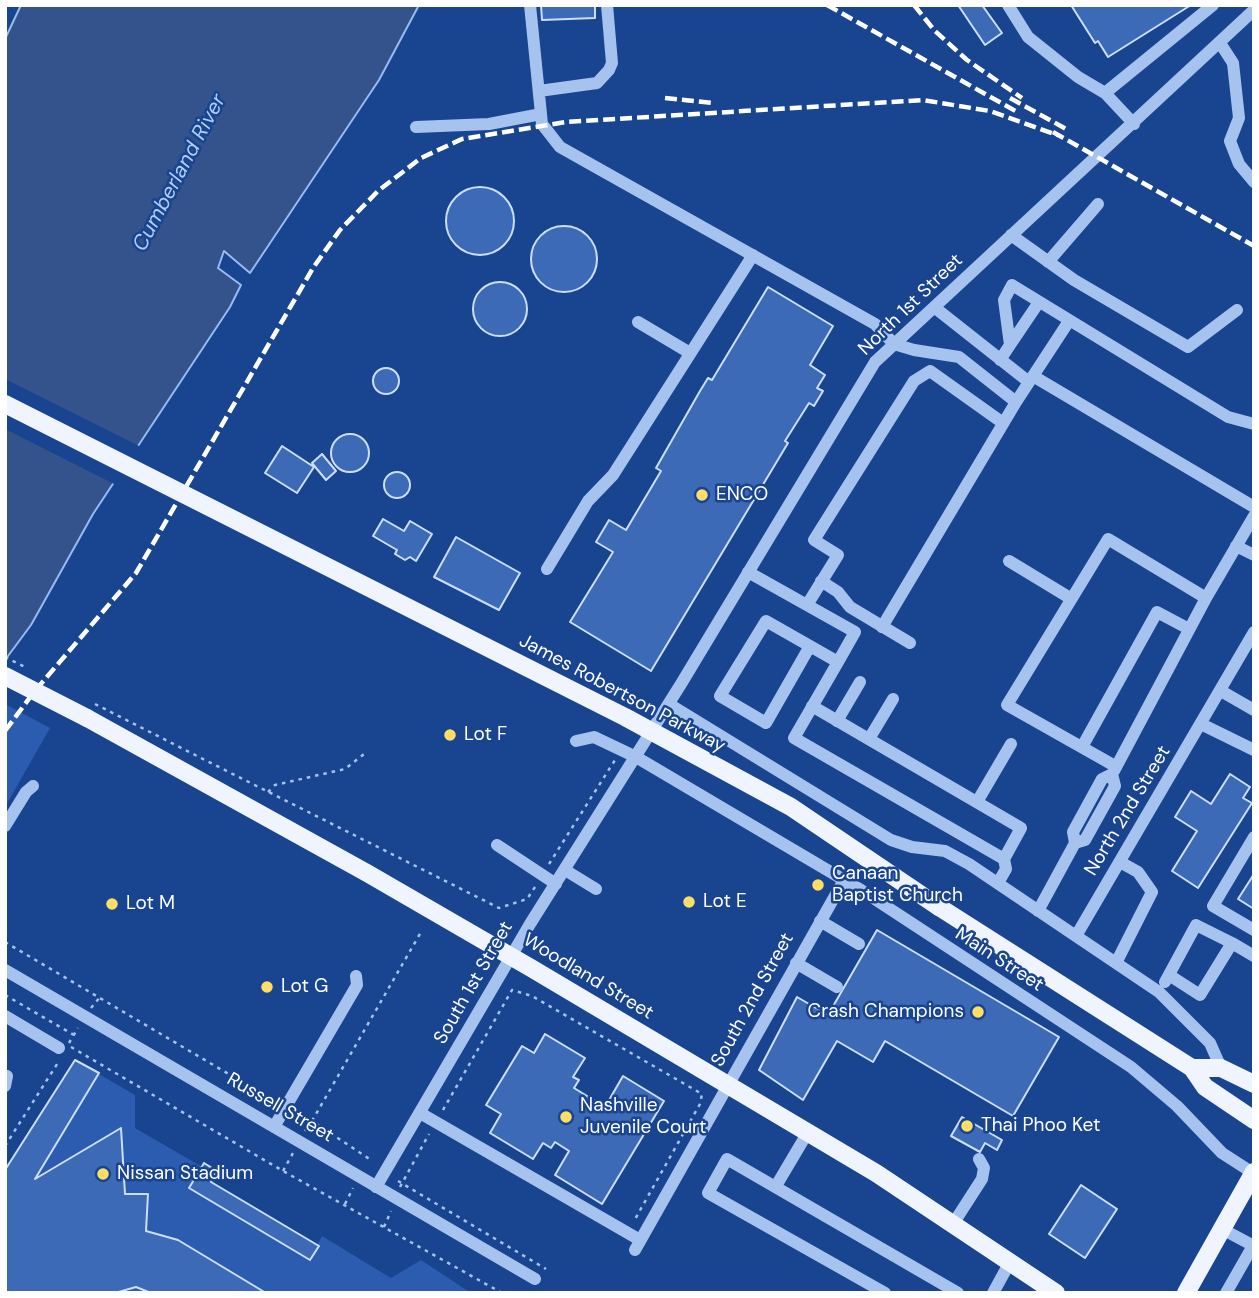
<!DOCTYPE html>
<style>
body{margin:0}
#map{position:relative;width:1259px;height:1298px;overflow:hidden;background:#184490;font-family:"DM Sans",sans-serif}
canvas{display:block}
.frame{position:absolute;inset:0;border:7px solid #fff;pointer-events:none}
</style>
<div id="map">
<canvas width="1259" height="1298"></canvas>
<div class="frame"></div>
</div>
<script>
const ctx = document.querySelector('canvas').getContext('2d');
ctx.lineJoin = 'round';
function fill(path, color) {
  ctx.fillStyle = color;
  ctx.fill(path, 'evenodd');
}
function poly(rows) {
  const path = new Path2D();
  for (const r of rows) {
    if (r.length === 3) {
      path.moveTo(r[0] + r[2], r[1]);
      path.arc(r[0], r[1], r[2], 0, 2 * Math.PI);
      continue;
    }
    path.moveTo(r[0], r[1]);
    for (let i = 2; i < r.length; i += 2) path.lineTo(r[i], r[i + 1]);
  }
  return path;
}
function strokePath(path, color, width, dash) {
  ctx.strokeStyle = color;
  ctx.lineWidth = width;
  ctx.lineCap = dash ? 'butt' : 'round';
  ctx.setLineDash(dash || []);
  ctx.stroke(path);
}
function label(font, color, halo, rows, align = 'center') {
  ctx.font = font + ' "DM Sans",sans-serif';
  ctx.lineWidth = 5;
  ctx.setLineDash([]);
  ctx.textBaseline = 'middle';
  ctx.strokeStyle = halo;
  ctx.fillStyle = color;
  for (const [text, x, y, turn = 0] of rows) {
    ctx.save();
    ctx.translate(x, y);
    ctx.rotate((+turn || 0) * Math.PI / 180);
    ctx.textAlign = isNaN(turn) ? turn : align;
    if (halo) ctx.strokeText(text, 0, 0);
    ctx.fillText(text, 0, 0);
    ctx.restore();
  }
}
fill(poly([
 [5,704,50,728,5,807],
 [75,1060,135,1095,135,1128,204,1168,198,1178,316,1247,322,1236,391,1278,421,1260,471,1293,5,1293,5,1170]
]), '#2b5caf');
const water = poly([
 [21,5,419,5,379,80,250,273,224,251,218,268,241,285,230,307,93,514,31,625,5,660,5,39,21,5]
]);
fill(water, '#34538c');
strokePath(water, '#99bbf2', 2);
fill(poly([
 [5,379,141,447,116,485,5,429]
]), '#184490');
const building = poly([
 [541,5,595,5,595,18,542,20,541,5],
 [958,5,982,5,1002,33,985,45,958,5],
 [1071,5,1191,5,1108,57,1098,41,1095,43,1071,5],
 [480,221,34],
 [564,259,33],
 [500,309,27],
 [768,287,833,326,810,365,825,375,817,388,823,391,814,406,809,403,785,441,788,443,651,671,570,622,613,552,596,542,609,520,626,530,661,471,656,468,700,391,708,378,712,380,768,287],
 [386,381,13],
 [350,453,19],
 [282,446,314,467,297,493,265,473,282,446],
 [322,454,336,471,326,480,312,463,322,454],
 [397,485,13],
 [383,519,404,531,410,521,432,534,416,561,410,557,405,560,395,554,397,550,373,536,383,519],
 [456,537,520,573,499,610,434,577,456,537],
 [1230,774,1250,787,1243,798,1252,803,1198,888,1172,871,1197,831,1175,817,1191,791,1211,804,1230,774],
 [1254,874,1254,909,1238,899,1254,874],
 [877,930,1059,1037,1013,1116,885,1041,873,1062,837,1041,803,1100,759,1070,797,997,828,1015,877,930],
 [545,1034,585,1058,573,1077,579,1080,574,1088,605,1107,623,1076,664,1101,602,1204,555,1175,569,1151,555,1142,551,1148,543,1143,533,1159,490,1133,501,1114,486,1105,522,1046,534,1053,545,1034],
 [75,1060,99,1073,35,1179,121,1128,125,1194,148,1194,146,1231,178,1240,266,1293,151,1293,136,1287,115,1293,5,1293,5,1170,75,1060],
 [962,1117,1002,1140,997,1150,985,1143,980,1152,951,1136,962,1117],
 [204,1163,217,1171,211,1182,319,1246,310,1260,189,1188,204,1163],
 [1081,1185,1117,1209,1085,1258,1049,1234,1081,1185]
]);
fill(building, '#3d6ab7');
strokePath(building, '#cddefb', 2);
strokePath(poly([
 [201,758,499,908,527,899,537,884],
 [268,792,275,785,345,769,364,754],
 [549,864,615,760],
 [543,939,546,942,544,947],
 [5,942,276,1102],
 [474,972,477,973],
 [5,995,74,1035],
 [91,1008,100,997],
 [69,1043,78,1028],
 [71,1047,283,1171,502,1293],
 [443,1110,512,990,532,996,702,1094,700,1104,634,1221],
 [297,1113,312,1121,421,932],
 [305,1131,312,1121,371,1160],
 [5,1146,59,1061],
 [283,1171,293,1153],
 [398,1181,546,1269],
 [400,1187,429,1134],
 [345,1204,353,1188],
 [384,1227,391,1211]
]), '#a6c2ef', 2.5, [3.5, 5]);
strokePath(poly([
 [530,5,542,124,560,147,875,324,894,344,914,350,959,357,1016,402],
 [1008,5,1028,37,1078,77,1105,93],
 [1220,43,1233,63,1239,118,1230,141,1239,164,1254,182],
 [539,91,597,83,609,70,612,63,607,5],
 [1134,124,1105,93,1213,5],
 [416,127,489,124,541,114],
 [1011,235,1074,280,1188,347,1237,310],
 [1048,262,1098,204],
 [934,307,1029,382],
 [638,322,690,353],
 [1010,345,1039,302],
 [1000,360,1010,345,1004,300,1012,285,1228,417,1254,424],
 [1033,376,1254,507],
 [1236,546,1254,555],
 [1009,561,1070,598],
 [547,569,588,501,613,475,753,255],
 [748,572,855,632,838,662,766,621,720,696,766,723,810,646],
 [821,581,838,592,850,607,910,643],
 [807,605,838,555,814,540,914,381,930,371,1003,423],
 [882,627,1016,402,1069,321],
 [1221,691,1254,710],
 [669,704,891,840,912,847,945,851,969,864,1159,992,1210,1043,1221,1068],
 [812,706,1021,828,1004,859,794,738,838,662],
 [837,721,860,682],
 [1201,724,1254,750],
 [869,739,893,699],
 [576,741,594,737,636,757,861,890,1131,1067,1177,1106,1222,1153,1253,1173],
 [1082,747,1157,612,1189,629],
 [1115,766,1007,705,1108,539,1206,598,1254,516],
 [1114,771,1206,598],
 [977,802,1011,744],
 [5,826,26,792,33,786],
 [1254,837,1213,906,1254,930],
 [497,845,556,884],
 [565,870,596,889],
 [998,883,1006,869,1004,859],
 [1038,911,1075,843,1085,840,1115,786,1112,774,1102,779,1073,832,1075,843],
 [820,921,859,944],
 [1076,936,1254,632],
 [796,963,837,987],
 [1116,963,1152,892,1138,872,1120,862],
 [5,970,535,1279],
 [1169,975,1200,995,1232,943,1254,956],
 [1165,982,1196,925,1232,943],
 [5,1016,59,1048],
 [5,1086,7,1076],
 [420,1113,640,1240],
 [274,1127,357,985,356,976],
 [776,1186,808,1132],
 [376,1187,530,924,681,684,875,362,1254,10],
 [953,1224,982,1179,984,1168,979,1159],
 [1222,1229,1254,1246],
 [635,1250,844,880],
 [885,1293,708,1193,727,1159,958,1293],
 [993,1293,1010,1262],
 [1226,1293,1254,1244]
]), '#a6c2ef', 12);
strokePath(poly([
 [87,718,367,873,531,968,876,1173,1056,1293],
 [939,907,1192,1068,1205,1087,1254,1120],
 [1192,1068,1221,1068,1254,1084],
 [1186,1293,1254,1172]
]), '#eff4ff', 18);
strokePath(poly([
 [827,5,1019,113],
 [914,5,935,31,967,60,1022,98],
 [665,98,714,103],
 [1010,98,1068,130],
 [1053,132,1254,246],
 [5,731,34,692,136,573,313,268,340,230,378,191,421,158,462,139,566,122,923,100,990,111,1060,136]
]), '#fff', 4.5, [12, 5]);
strokePath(poly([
 [5,657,27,668],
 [95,704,201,758]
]), '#a6c2ef', 2.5, [3.5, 5]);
strokePath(poly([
 [5,404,625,717,791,807,939,907],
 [5,676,87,718]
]), '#eff4ff', 18);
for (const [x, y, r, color] of [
 [702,495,7,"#ffde65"],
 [450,735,7,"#ffde65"],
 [818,885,7,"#ffde65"],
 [689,902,7,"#ffde65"],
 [112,904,7,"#ffde65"],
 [267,987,7,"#ffde65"],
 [978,1012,7,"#ffde65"],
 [566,1117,7,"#ffde65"],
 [967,1126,7,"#ffde65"],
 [103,1174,7,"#ffde65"]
]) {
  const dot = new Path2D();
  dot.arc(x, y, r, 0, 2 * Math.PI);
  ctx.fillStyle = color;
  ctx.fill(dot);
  strokePath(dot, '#184490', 2.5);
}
label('19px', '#fff', '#184490', [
 ["North 1st Street",911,305,-44],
 ["James Robertson Parkway",622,694,28],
 ["North 2nd Street",1128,811,-59],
 ["Main Street",999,960,33],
 ["Woodland Street",588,977,31],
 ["South 1st Street",474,983,-60],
 ["South 2nd Street",753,1000,-61],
 ["Russell Street",280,1108,30]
]);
label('19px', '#fff', '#184490', [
 ["ENCO",716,495],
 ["Lot F",464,735],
 ["Canaan",832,874],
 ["Baptist Church",832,896],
 ["Lot E",703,902],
 ["Lot M",126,904],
 ["Lot G",281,987],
 ["Crash Champions",964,1012,"right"],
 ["Nashville",580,1106],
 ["Juvenile Court",580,1128],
 ["Thai Phoo Ket",981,1126],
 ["Nissan Stadium",117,1174]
], 'left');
label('italic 21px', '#b2ccf6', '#184490', [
 ["Cumberland River",180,173,-62]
]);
</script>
